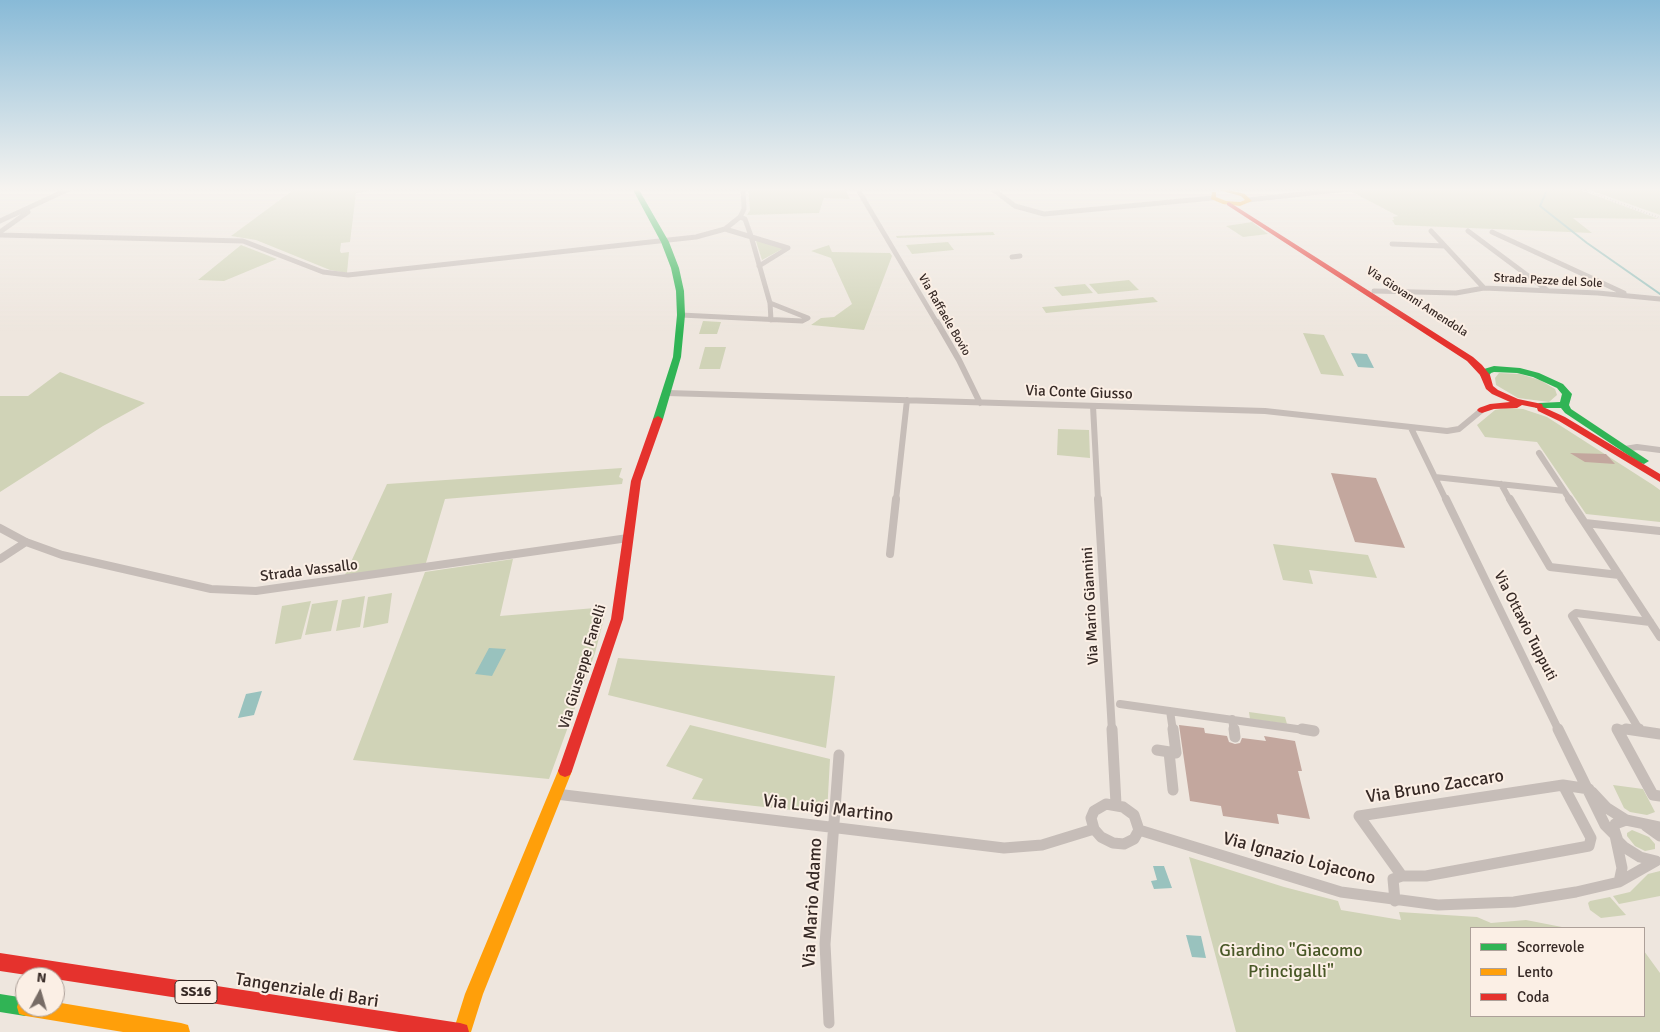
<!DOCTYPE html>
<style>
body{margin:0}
#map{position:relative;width:1660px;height:1032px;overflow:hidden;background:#eee6de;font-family:Signika,sans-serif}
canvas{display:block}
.legend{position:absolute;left:1470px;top:927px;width:175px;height:90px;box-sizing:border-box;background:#fbefe5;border:1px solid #ada099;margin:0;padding:6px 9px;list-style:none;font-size:15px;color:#372a26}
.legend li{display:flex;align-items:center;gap:10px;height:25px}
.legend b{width:25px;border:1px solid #ada099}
.north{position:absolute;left:15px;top:967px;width:50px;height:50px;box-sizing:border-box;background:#fbefe5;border:1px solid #ada099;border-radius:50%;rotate:6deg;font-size:14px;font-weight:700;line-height:20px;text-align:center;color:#372a26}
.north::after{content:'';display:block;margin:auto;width:18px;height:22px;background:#776c66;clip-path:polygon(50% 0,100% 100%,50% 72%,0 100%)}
</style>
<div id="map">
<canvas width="1660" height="1032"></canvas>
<ul class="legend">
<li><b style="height:6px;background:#30b455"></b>Scorrevole</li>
<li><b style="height:6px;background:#ff9f0a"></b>Lento</li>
<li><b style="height:6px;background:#e5322d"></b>Coda</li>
</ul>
<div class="north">N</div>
</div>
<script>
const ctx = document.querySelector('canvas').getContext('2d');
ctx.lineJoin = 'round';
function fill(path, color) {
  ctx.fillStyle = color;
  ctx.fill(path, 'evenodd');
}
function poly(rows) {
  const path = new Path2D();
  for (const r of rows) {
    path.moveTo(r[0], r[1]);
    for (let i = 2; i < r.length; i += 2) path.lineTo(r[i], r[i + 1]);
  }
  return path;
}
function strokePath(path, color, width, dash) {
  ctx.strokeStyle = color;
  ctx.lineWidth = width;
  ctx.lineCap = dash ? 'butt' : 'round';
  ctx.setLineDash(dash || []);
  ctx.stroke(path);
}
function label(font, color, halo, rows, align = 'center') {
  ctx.font = font + ' Signika,sans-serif';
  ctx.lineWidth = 4;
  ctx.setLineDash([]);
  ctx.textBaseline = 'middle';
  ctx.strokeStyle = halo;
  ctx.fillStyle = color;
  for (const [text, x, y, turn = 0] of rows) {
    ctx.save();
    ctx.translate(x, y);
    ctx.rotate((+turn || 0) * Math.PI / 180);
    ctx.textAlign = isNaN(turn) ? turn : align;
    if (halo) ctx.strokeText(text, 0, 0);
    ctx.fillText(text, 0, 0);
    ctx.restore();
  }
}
fill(poly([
 [296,188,386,188,356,193,350,242,341,243,340,251,341,253,349,252,347,273,330,270,256,240,231,236],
 [748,188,844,188,850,199,824,198,819,213,747,215,750,210],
 [1380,188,1548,188,1552,190,1575,188,1659,219,1573,218,1592,233,1395,225,1392,220,1394,220,1393,217,1398,216,1354,193,1346,191],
 [1584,188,1657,188,1660,190,1660,215],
 [1252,222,1268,234,1243,237,1226,226],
 [993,232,995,235,897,238,896,236],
 [756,241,759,241,784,248,762,260],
 [948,242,954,250,912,254,906,245],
 [241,245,277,259,224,281,198,280],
 [829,245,832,252,890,253,892,256,864,330,811,325,821,318,834,317,852,304,831,258,811,251],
 [1129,280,1139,290,1098,294,1089,284],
 [1085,284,1093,293,1062,296,1054,287],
 [1153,297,1158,302,1046,313,1042,307],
 [703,321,721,322,717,334,699,334],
 [1303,333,1324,335,1344,376,1321,374],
 [705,347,726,347,720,369,699,369],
 [60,372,145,403,103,426,0,492,0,396,28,396],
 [1499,373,1520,374,1540,380,1555,389,1557,395,1549,402,1518,398,1496,385,1495,378],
 [1506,408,1523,409,1547,417,1653,485,1660,490,1660,522,1586,514,1537,442,1485,437,1477,425,1495,410],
 [1058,429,1089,430,1090,458,1057,455],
 [622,468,619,477,623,479,622,484,445,499,425,566,344,577,387,484],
 [1273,544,1368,555,1377,578,1309,570,1313,584,1283,580],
 [513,559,500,616,607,607,595,653,549,779,353,760,425,572],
 [392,593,388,623,363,628,368,597],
 [365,596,360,627,336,631,342,600],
 [338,600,331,631,305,635,312,604],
 [311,601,301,639,275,644,282,606],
 [618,658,835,676,826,748,608,695],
 [1249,712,1285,717,1287,724,1250,719],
 [690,725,830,759,827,814,692,799,703,779,666,766],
 [1613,785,1643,789,1655,812,1647,815,1630,812,1624,808],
 [1632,830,1649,837,1655,844,1655,849,1645,851,1635,846,1627,836,1627,833],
 [1189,857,1284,887,1338,901,1341,910,1401,920,1399,912,1477,917,1491,923,1526,920,1567,928,1471,928,1471,1016,1644,1016,1644,951,1660,973,1660,1032,1236,1032],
 [1660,871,1660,896,1619,904,1613,896,1630,892,1648,874],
 [1610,897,1626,915,1601,918,1590,910,1588,903,1590,901]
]), '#d0d3b7');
fill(poly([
 [1351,353,1367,354,1374,368,1358,367],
 [489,648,506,649,492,676,475,674],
 [262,691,254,715,238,718,246,694],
 [1153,866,1164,866,1172,888,1154,889,1151,881,1157,880],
 [1186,935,1201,936,1206,958,1192,957]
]), '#99c2be');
strokePath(poly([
 [1548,188,1540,206,1587,243,1660,294]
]), '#99c2be', 2);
fill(poly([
 [1570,453,1606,454,1615,464,1585,462],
 [1331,473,1376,478,1405,548,1355,542],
 [1179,725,1204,728,1205,733,1227,736,1229,742,1235,744,1240,743,1242,738,1266,741,1264,736,1295,741,1302,771,1298,771,1310,819,1277,814,1279,824,1223,816,1221,806,1190,801]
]), '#c3a79e');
strokePath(poly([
 [857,188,937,323],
 [991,188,1015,206,1044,214,1213,198],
 [1248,200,1356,188],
 [740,217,745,219,751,236,770,303,771,320],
 [0,221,71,188],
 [725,229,788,248,759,266],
 [1431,231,1484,288],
 [1468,231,1547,290],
 [0,232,28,212],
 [1492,232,1624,293],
 [0,235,243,241,323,272,348,275,696,237,725,229,740,217,744,209,743,188],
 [1392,244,1445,246],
 [1012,257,1020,256],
 [1374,291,1456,293,1484,288,1598,293,1660,299],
 [681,315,802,321,808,318,770,303]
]), '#c6bdb8', 5);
strokePath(poly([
 [937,322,959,360,980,403],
 [667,393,1265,411,1447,431,1459,429,1482,410],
 [1093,406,1098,500],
 [1411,428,1446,500],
 [1625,449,1637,447,1660,450],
 [1539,453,1570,500],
 [1435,477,1564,491],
 [1501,484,1510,500],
 [896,500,907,400]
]), '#c6bdb8', 6);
strokePath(poly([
 [1098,499,1112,731],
 [1446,499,1559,731],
 [1510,499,1550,567,1619,575],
 [1569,499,1660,637],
 [1585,523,1660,531],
 [0,528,26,542,62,555,211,589,256,591,628,538],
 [890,554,896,499],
 [0,559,26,542],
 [1120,704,1311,731],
 [1170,711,1173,731],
 [1232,719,1234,731],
 [1616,728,1617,731],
 [1616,728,1635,731],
 [1640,731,1572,616,1576,613,1650,622]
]), '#c6bdb8', 8);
strokePath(poly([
 [1112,729,1116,804],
 [1234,729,1235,737],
 [1302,729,1314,731],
 [1558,729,1605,825,1615,835,1622,868,1619,882],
 [1617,729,1653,795,1660,796],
 [1626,729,1660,734],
 [1639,729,1640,731],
 [1157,750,1176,753,1173,729],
 [1169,752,1173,790],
 [1592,792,1607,808,1626,820],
 [556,794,1004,848,1042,845,1094,829],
 [1106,804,1123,807,1134,815,1139,830,1134,839,1124,844,1113,843,1101,837,1094,829,1091,818,1094,811,1106,804],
 [1646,826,1660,836],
 [1139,830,1341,892,1438,905,1514,902,1576,892,1619,882,1656,861],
 [1656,861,1640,857,1624,847,1618,841,1614,829,1615,824,1626,820,1660,827],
 [1402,876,1359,816,1563,785,1589,789],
 [1395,901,1393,879,1402,876,1426,876,1589,846,1591,838,1563,785],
 [829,1023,825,944,839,755]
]), '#c6bdb8', 11);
fill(poly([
 [632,188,638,188,669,242,679,268,684,291,685,315,681,357,663,419,658,422,653,419,673,357,677,315,676,291,671,268,661,242,632,188],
 [1494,366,1520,368,1539,373,1563,384,1572,394,1569,405,1571,409,1649,461,1644,464,1640,463,1565,413,1561,408,1536,408,1534,406,1539,403,1560,402,1562,394,1557,388,1533,377,1517,373,1494,372,1491,373,1488,377,1482,377,1480,375,1484,369,1494,366],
 [0,994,25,998,25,1007,34,1007,32,1014,25,1016,0,1012,0,994]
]), '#30b455');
fill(poly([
 [1211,188,1221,188,1245,194,1252,201,1240,206,1223,204,1211,199,1212,192,1216,192,1216,197,1226,201,1240,202,1245,200,1241,196,1211,188],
 [565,765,570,767,572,771,483,994,471,1032,453,1032,465,994,558,771,560,767,565,765],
 [25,998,25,1007,55,1007,55,1002,181,1023,188,1025,190,1032,123,1032,26,1016,19,1014,17,1007,19,1000,25,998]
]), '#ff9f0a');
fill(poly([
 [1229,202,1473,357,1482,365,1490,375,1493,386,1498,390,1518,399,1542,404,1543,407,1565,417,1660,474,1660,482,1559,421,1538,411,1537,408,1522,405,1517,408,1494,409,1482,413,1479,412,1477,410,1479,408,1490,404,1510,402,1492,394,1486,389,1480,375,1467,361,1227,205,1227,203,1229,202],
 [658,416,663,419,641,481,623,619,572,771,570,775,565,777,560,775,558,771,611,619,631,481,653,419,658,416],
 [0,953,460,1023,467,1025,469,1032,399,1032,55,979,55,977,40,977,0,971,0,953]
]), '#e5322d');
strokePath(poly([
 [1579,188,1660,218]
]), '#aea6a2', 2, [0.5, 2.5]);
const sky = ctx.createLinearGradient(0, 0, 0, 332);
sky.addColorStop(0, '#88bad7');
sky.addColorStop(0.57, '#f7f4f0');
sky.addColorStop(1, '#f7f4f000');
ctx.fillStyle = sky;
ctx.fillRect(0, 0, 1660, 332);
label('12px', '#372a26', '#fbefe5', [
 ["Strada Pezze del Sole",1548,281,3],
 ["Via Giovanni Amendola",1417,302,33],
 ["Via Raffaele Bovio",944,315,60]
]);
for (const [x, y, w] of [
 [196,992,42]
]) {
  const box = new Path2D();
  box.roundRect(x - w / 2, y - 11.5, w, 23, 4);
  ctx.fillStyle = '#fbefe5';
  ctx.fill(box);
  strokePath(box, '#372a26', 1);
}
label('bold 14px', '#372a26', null, [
 ["SS16",196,992]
]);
label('15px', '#372a26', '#fbefe5', [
 ["Via Conte Giusso",1079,393,2],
 ["Strada Vassallo",309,571,-7],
 ["Via Mario Giannini",1091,606,-93],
 ["Via Ottavio Tupputi",1525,626,63],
 ["Via Giuseppe Fanelli",583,667,-73]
]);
label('18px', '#372a26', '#fbefe5', [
 ["Via Bruno Zaccaro",1435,787,-9],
 ["Via Luigi Martino",828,809,7],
 ["Via Ignazio Lojacono",1299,859,15],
 ["Via Mario Adamo",813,903,-87],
 ["Tangenziale di Bari",307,991,9]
]);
label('18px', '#495827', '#fbefe5', [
 ["Giardino \"Giacomo",1291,951],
 ["Princigalli\"",1291,972]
]);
</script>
